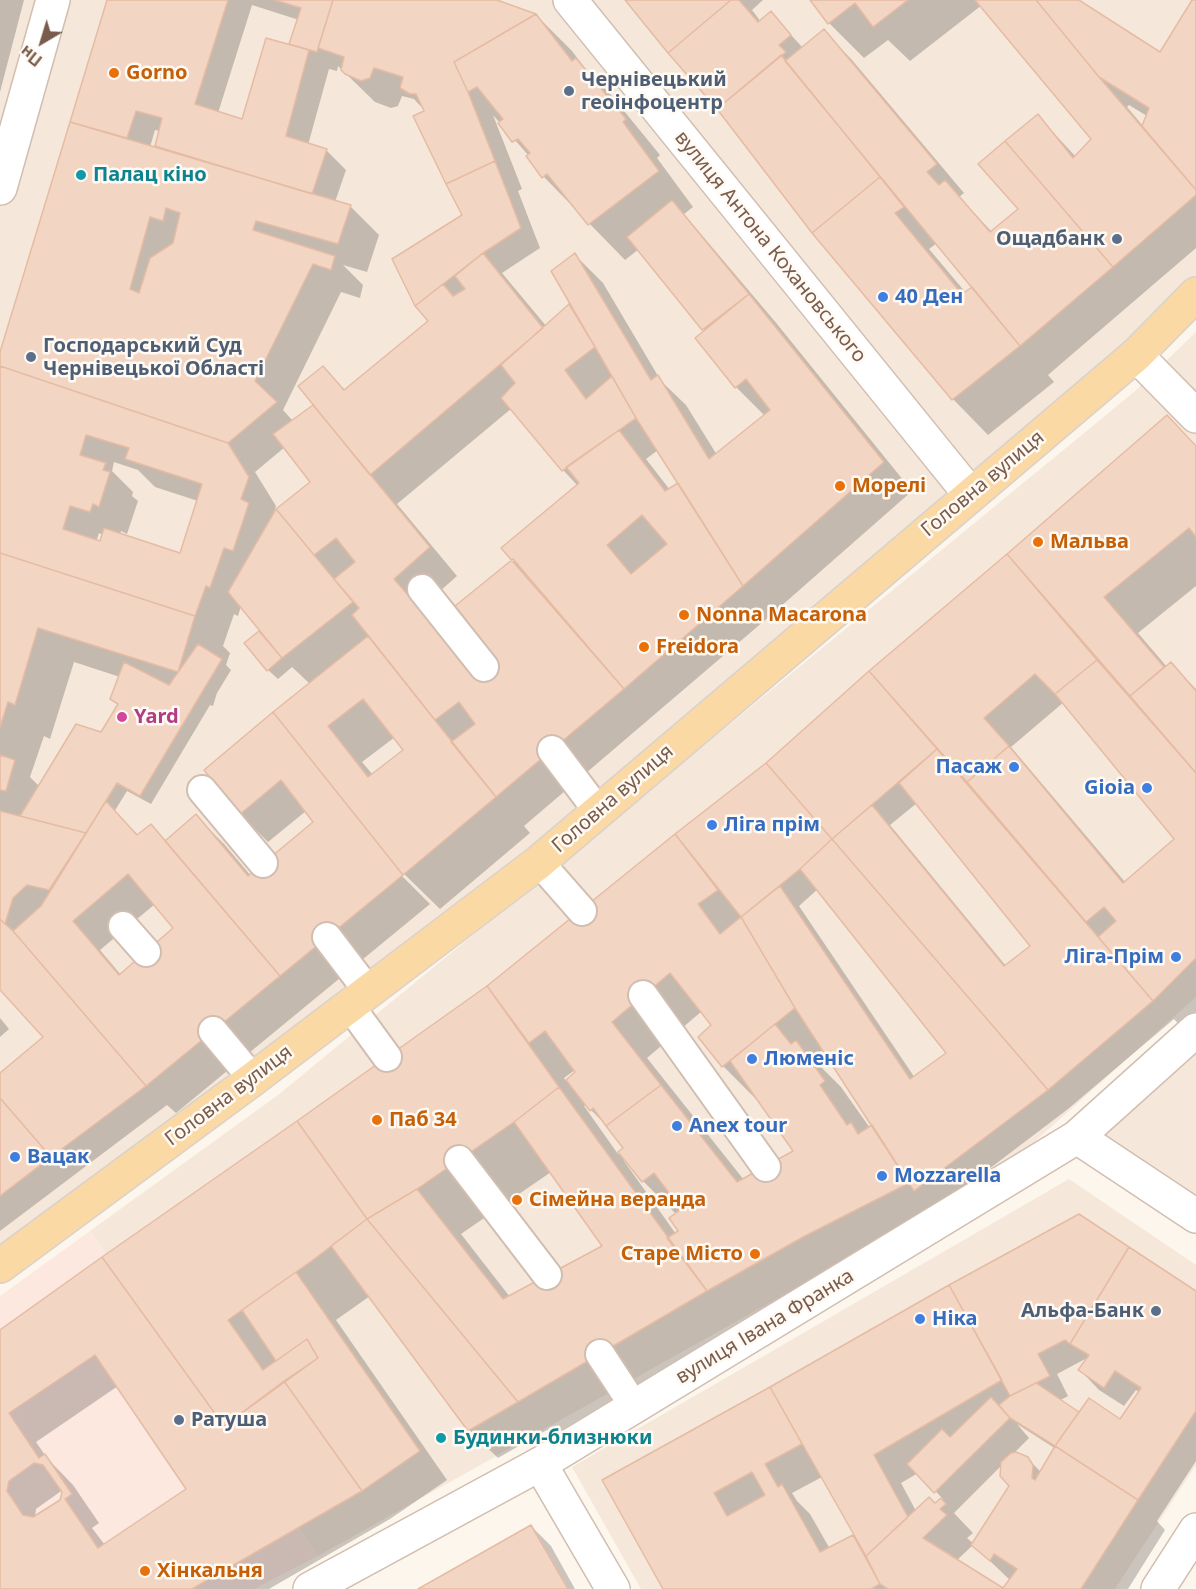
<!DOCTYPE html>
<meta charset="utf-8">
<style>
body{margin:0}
#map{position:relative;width:1196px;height:1589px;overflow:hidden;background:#fdf6ec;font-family:"Noto Sans",sans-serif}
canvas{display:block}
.north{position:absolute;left:12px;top:12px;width:60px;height:60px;-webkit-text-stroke:4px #fffaf3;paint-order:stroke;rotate:218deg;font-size:16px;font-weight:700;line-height:24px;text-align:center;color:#7a5c4d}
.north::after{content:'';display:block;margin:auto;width:21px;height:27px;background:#7a5c4d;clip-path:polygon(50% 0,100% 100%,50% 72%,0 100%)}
</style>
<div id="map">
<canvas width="1196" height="1589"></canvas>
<div class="north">Пн</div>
</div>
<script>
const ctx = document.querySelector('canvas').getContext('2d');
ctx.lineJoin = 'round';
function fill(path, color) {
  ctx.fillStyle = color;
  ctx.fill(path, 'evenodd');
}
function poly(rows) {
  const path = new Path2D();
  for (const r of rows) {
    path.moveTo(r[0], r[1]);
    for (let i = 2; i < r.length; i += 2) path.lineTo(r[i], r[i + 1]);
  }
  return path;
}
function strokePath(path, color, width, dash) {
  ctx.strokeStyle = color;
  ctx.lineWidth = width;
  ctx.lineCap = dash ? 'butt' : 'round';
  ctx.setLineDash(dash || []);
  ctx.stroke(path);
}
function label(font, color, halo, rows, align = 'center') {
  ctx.font = font + ' "Noto Sans",sans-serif';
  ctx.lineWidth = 5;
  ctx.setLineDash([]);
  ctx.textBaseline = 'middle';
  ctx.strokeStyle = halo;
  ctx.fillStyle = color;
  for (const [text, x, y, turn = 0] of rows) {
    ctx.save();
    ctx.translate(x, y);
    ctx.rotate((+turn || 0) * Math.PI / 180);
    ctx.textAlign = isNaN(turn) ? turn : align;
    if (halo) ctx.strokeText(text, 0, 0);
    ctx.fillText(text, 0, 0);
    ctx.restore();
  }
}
fill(poly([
 [0,0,1196,0,1196,297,543,862,0,1270],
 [1196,332,1196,997,1031,1145,789,1292,318,1556,90,1231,278,1095,1134,392],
 [1196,1033,1196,1217,1080,1137],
 [1069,1179,1196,1265,1196,1465,1115,1589,641,1589,572,1467]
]), '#f5e8da');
fill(poly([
 [90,1231,318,1556,254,1589,0,1589,0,1296]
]), '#fde8e0');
fill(poly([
 [0,0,24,0,0,92],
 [109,0,492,0,536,15,572,51,588,72,611,95,660,155,657,158,693,207,684,214,777,324,912,491,771,615,524,826,530,833,440,909,399,869,397,871,430,904,176,1113,167,1105,0,1231,0,1075,45,1037,0,988,0,362],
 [252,5,299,20,290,46,243,121,218,113],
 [338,66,375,102,391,108,398,106,402,96,414,99,426,112,464,215,430,321,346,391,323,368,315,405,293,421,283,410,341,292,360,298,363,285,343,265,367,272,379,235,351,207,335,202,346,170,326,150,308,145,329,69,337,71],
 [493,115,529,156,544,177,625,260,639,249,705,331,736,387,765,416,717,455,686,405,661,381,603,283,575,255,571,304,547,327,502,273,540,248,518,191,522,189],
 [155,130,160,131,156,146,161,150,150,147],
 [512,408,563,470,578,486,515,559,493,651,465,652,421,608,457,576,397,504],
 [285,447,312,482,274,512,276,506,255,472],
 [658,450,680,484,670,490,646,459],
 [114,462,138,470,155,487,198,501,181,555,120,535,121,531,127,534,138,501,132,496,133,492,112,471],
 [99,533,103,535,101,543,96,542],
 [241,606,268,639,267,641,268,670,278,679,292,667,310,684,240,814,268,842,306,811,315,822,251,876,224,844,196,816,167,842,151,826,139,836,114,812,127,791,151,804,210,705,213,706,217,693,231,670,226,665,230,653,223,646,234,614,238,616],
 [74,662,120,677,112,698,119,705,102,734,40,787,30,777,44,736,50,739],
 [395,737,405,750,373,775,362,762],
 [155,904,176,928,121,975,100,950],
 [627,0,763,0,752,10,761,22,771,13,803,48,824,31,852,60,964,193,959,197,992,232,1020,209,1038,116,1076,157,1093,139,982,5,910,61,888,40,864,58,829,23,811,0,1076,0,1161,54,1193,0,1196,0,1196,248,1048,375,1054,382,988,435,953,399,814,233,718,108],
 [1129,105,1147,116,1143,126,1127,107],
 [937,243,974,288,966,293,929,249],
 [1196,446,1196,586,1138,633,1167,667,1171,664,1196,689,1196,1015,1182,1028,1174,1019,1068,1109,939,1207,563,1446,547,1430,498,1458,469,1430,370,1296,336,1320,447,1480,390,1519,269,1589,0,1589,0,1332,488,987,767,764,870,672,1008,555],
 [1064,702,1177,839,1125,882,1011,747],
 [917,803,1032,946,1006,966,890,825],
 [818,889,948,1054,915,1078,799,906],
 [702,1011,713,1026,700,1037,723,1066,758,1101,759,1101,795,1151,744,1180,647,1058],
 [824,1049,874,1126,870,1128,841,1087,812,1058],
 [575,1070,577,1072,566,1081,564,1078],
 [586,1105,613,1132,625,1148,618,1154,584,1106],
 [626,1160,643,1181,676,1214,681,1231,676,1234,624,1161],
 [551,1172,604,1247,510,1297,461,1234],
 [118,1386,188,1489,105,1545,92,1528,99,1523,73,1485,47,1458,36,1442],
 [64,1489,61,1501,35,1518,36,1509],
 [0,1018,9,1029,0,1037],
 [950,1286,1196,1292,1196,1461,1157,1521,1165,1530,1128,1589,1004,1589,1010,1580,973,1545,956,1561,1001,1589,665,1589,604,1480,770,1389],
 [1089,1357,1080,1370,1099,1390,1124,1406,1136,1390,1140,1393,1121,1421,1079,1415,1059,1401,1068,1396,1057,1374],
 [1017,1424,1056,1449,1041,1472,1027,1458,1014,1453,1029,1438],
 [1002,1465,1011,1486,974,1544,967,1538,973,1533,954,1513],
 [918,1473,943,1499,935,1505,916,1511,901,1483],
 [822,1477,855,1536,830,1549,810,1514,797,1501,792,1493],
 [531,1526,551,1546,575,1589,421,1589]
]), '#0003');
const building = poly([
 [107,0,228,0,195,104,242,119,266,38,309,50,286,136,327,149,312,194,155,146,162,118,136,111,127,138,70,122,107,0],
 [275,0,333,0,317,52,289,44,301,8,275,0],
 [333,0,497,0,536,14,454,62,468,92,495,161,446,184,413,116,424,111,416,94,410,94,400,88,403,77,374,68,370,78,361,81,345,74,341,70,344,57,318,48,333,0],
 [625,0,731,0,668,53,625,0],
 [731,0,739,0,758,22,771,11,791,35,779,45,786,52,717,109,668,53,731,0],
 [810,0,908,0,873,27,855,3,828,24,810,0],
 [975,0,1036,0,1099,77,1196,190,1196,195,1113,267,1005,141,1038,114,1073,158,1091,139,975,0],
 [1036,0,1079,0,1160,52,1192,0,1196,0,1196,190,1142,126,1149,108,1099,77,1036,0],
 [536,14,572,61,576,58,626,119,623,122,659,171,588,225,547,174,542,178,526,156,530,153,518,139,512,142,498,123,503,119,477,87,468,92,454,62,536,14],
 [824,29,937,164,927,172,939,185,945,180,990,232,1018,209,978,164,1005,141,1113,267,1020,346,785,61,824,29],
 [781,55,880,177,812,233,717,109,781,55],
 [70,122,351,205,338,244,256,221,253,230,335,256,331,270,313,264,255,381,277,402,228,443,0,366,0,352,70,122],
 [166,208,180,213,173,243,150,258,139,293,130,289,150,217,163,221,166,208],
 [495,161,521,228,483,253,415,306,392,259,462,215,446,184,495,161],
 [880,177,904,207,895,213,962,294,972,287,1020,346,952,400,812,233,880,177],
 [672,200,749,294,702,330,627,237,672,200],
 [483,253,543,328,370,475,298,386,323,366,344,390,428,321,415,306,443,284,453,296,465,289,455,276,483,253],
 [575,253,651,380,658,375,709,459,770,410,746,379,735,388,695,338,749,294,884,462,743,586,636,418,551,271,575,253],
 [569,304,595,347,565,370,586,399,612,376,636,418,562,471,501,398,515,383,501,365,569,304],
 [0,366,228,443,249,477,241,499,249,503,233,551,224,548,210,588,206,586,195,616,0,553,0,366],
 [86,435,129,448,125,459,202,484,180,553,104,528,100,541,63,529,70,506,90,512,93,504,99,507,110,472,103,470,106,463,80,455,86,435],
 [313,405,430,547,394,579,432,623,482,658,490,651,455,606,513,559,624,689,496,797,451,742,475,724,459,702,435,720,352,615,359,608,334,579,355,562,336,538,314,555,276,509,310,482,273,434,313,405],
 [1167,415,1196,446,1196,537,1189,528,1104,597,1164,667,1130,696,1007,554,1167,415],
 [619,430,665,491,678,483,743,586,624,689,501,548,579,483,566,467,619,430],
 [642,515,667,544,631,574,607,545,642,515],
 [276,509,353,602,282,658,228,592,276,509],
 [0,553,195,616,178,672,38,628,15,705,8,702,0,727,0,553],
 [1007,554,1097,660,1055,694,1035,674,984,718,1009,746,967,782,869,671,1007,554],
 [259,631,282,658,267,671,244,643,259,631],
 [368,636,496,797,403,875,273,712,368,636],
 [363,699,403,750,368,777,328,726,363,699],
 [198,644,222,659,140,796,117,783,86,833,20,816,76,724,101,732,118,704,110,699,124,662,169,685,198,644],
 [1097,660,1196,773,1196,958,1153,1001,1098,937,1116,921,1104,907,1086,922,967,782,1009,746,1123,883,1174,839,1055,694,1097,660],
 [1171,662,1196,691,1196,773,1130,696,1171,662],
 [869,671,937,749,832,839,766,763,869,671],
 [273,712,403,875,280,976,165,841,196,814,248,876,313,822,281,780,239,815,204,770,273,712],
 [937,749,1153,1001,1048,1090,832,839,872,805,1004,966,1030,946,899,783,937,749],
 [0,755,15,760,6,791,0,790,0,755],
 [766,763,832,839,800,869,741,917,675,834,766,763],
 [106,801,137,835,151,824,280,976,146,1086,13,931,41,906,106,801],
 [128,874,173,928,119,975,73,921,128,874],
 [0,811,86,833,49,890,27,885,13,898,5,924,0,919,0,811],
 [675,834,718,890,698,904,720,934,741,917,795,1008,722,1067,698,1037,711,1025,670,973,612,1022,661,1085,606,1126,593,1108,590,1111,566,1080,575,1072,545,1031,529,1043,487,986,675,834],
 [832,839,1048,1090,914,1191,795,1008,741,917,780,886,910,1079,946,1053,800,869,832,839],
 [0,919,13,931,146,1086,51,1157,0,1098,0,1073,43,1037,0,990,0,919],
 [487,986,559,1087,514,1122,417,1189,367,1219,297,1121,487,986],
 [775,1024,791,1044,796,1040,825,1081,820,1085,847,1125,851,1122,858,1134,872,1125,909,1183,805,1236,707,1291,667,1238,678,1231,669,1218,681,1209,654,1173,642,1182,618,1152,623,1148,606,1126,661,1085,737,1182,793,1151,730,1061,775,1024],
 [559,1087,707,1291,518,1402,367,1219,417,1189,503,1299,602,1246,514,1122,559,1087],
 [0,1098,51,1157,0,1196,0,1098],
 [297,1121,367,1219,313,1260,228,1320,263,1370,307,1339,318,1358,224,1426,102,1257,297,1121],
 [1079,1214,1129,1247,1070,1344,1065,1340,1038,1354,1050,1376,1010,1396,949,1285,1079,1214],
 [367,1219,518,1402,468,1431,331,1246,367,1219],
 [1129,1247,1196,1291,1196,1411,1138,1500,1055,1446,1089,1398,1120,1419,1141,1388,1115,1371,1104,1388,1078,1370,1089,1355,1070,1344,1129,1247],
 [102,1257,224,1426,284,1381,362,1491,192,1589,0,1589,0,1330,102,1257],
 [95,1355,186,1489,98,1548,65,1499,72,1494,45,1454,39,1458,9,1413,95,1355],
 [34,1463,43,1465,62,1492,60,1500,33,1517,23,1515,7,1491,9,1481,34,1463],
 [296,1272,420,1451,362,1491,284,1381,318,1358,307,1339,276,1361,242,1310,296,1272],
 [949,1285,1002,1380,874,1455,908,1517,866,1556,770,1387,949,1285],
 [1036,1383,1079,1412,1055,1446,1010,1418,999,1405,1010,1396,1036,1383],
 [770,1387,802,1444,765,1464,778,1487,782,1484,820,1552,853,1535,880,1584,871,1589,663,1589,602,1480,770,1387],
 [752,1472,765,1495,727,1516,714,1493,752,1472],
 [991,1397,1010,1418,934,1493,907,1464,942,1429,950,1437,991,1397],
 [1055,1446,1138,1500,1081,1589,888,1589,880,1584,866,1556,929,1497,935,1503,941,1498,946,1504,940,1509,947,1515,923,1538,1003,1588,1017,1569,994,1554,990,1561,971,1545,1009,1486,1000,1476,1001,1462,1011,1453,1016,1452,1028,1457,1033,1465,1032,1478,1035,1480,1055,1446],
 [531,1525,568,1589,418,1589,531,1525]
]);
fill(building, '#f3d5c3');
strokePath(building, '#e6bba3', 1.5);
const service = poly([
 [422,589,484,667],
 [552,750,598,811],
 [202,790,263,863],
 [539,862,582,911],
 [123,926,146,952],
 [327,937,368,991],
 [643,995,766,1167],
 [349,1005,387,1057],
 [213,1031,253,1079],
 [459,1160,547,1275],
 [600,1354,634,1406]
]);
const pedestrian = poly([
 [0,188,53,0],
 [1136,355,1196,416]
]);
const minor = poly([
 [570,0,970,494],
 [540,1464,613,1589]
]);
const tertiary = poly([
 [1077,1137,1196,1216],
 [310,1589,540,1464,1077,1137,1196,1030],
 [1158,1589,1196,1530]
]);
const primary = poly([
 [0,1266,253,1079,539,862,1136,355,1196,294]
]);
strokePath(service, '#d1beb0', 32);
strokePath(pedestrian, '#d1beb0', 36);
strokePath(minor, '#d1beb0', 36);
strokePath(tertiary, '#d1beb0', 36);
strokePath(primary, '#dad1cd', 36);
strokePath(service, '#fff', 28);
strokePath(pedestrian, '#fff', 33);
strokePath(minor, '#fff', 33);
strokePath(tertiary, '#fff', 33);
strokePath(primary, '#fbd9a5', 33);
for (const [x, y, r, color] of [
 [114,73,6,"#e8710a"],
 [569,91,6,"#5c6f8a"],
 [81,175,6,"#0f9aa8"],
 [1117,239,6,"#5c6f8a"],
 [883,297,6,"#3f7fe0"],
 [31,357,6,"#5c6f8a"],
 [840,486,6,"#e8710a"],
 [1038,542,6,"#e8710a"],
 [684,615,6,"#e8710a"],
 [644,647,6,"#e8710a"],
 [122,717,6,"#d1479c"],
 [1014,767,6,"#3f7fe0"],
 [1147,788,6,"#3f7fe0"],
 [712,825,6,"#3f7fe0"],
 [1176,957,6,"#3f7fe0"],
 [752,1059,6,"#3f7fe0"],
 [377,1120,6,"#e8710a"],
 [677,1126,6,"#3f7fe0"],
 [15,1157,6,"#3f7fe0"],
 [882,1176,6,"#3f7fe0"],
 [517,1200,6,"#e8710a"],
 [755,1254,6,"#e8710a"],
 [1156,1311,6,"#5c6f8a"],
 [920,1319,6,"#3f7fe0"],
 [179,1420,6,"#5c6f8a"],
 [441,1438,6,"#0f9aa8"],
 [145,1571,6,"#e8710a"]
]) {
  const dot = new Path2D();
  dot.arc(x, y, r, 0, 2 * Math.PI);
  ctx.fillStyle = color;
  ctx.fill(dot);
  strokePath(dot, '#fffaf3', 2);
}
label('bold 20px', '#c56008', '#fffaf3', [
 ["Gorno",126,73],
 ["Морелі",852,486],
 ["Мальва",1050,542],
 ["Nonna Macarona",696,615],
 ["Freidora",656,647],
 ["Паб 34",389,1120],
 ["Сімейна веранда",529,1200],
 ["Старе Місто",743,1254,"right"],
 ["Хінкальня",157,1571]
], 'left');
label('bold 20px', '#4e5e75', '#fffaf3', [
 ["Чернівецький",581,80],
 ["геоінфоцентр",581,103],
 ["Ощадбанк",1105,239,"right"],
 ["Господарський Суд",43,346],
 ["Чернівецької Області",43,369],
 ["Альфа-Банк",1144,1311,"right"],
 ["Ратуша",191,1420]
], 'left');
label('bold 20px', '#0d838f', '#fffaf3', [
 ["Палац кіно",93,175],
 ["Будинки-близнюки",453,1438]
], 'left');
label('20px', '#7a5c4d', '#fffaf3', [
 ["вулиця Антона Кохановського",770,247,51],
 ["Головна вулиця",983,484,-40],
 ["Головна вулиця",613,799,-41],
 ["Головна вулиця",229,1096,-37],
 ["вулиця Івана Франка",765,1327,-31]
]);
label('bold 20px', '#366cbe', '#fffaf3', [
 ["40 Ден",895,297],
 ["Пасаж",1002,767,"right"],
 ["Gioia",1135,788,"right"],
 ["Ліга прім",724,825],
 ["Ліга-Прім",1164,957,"right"],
 ["Люменіс",764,1059],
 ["Anex tour",689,1126],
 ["Вацак",27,1157],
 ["Mozzarella",894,1176],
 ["Ніка",932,1319]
], 'left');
label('bold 20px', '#b23c85', '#fffaf3', [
 ["Yard",134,717]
], 'left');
</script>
